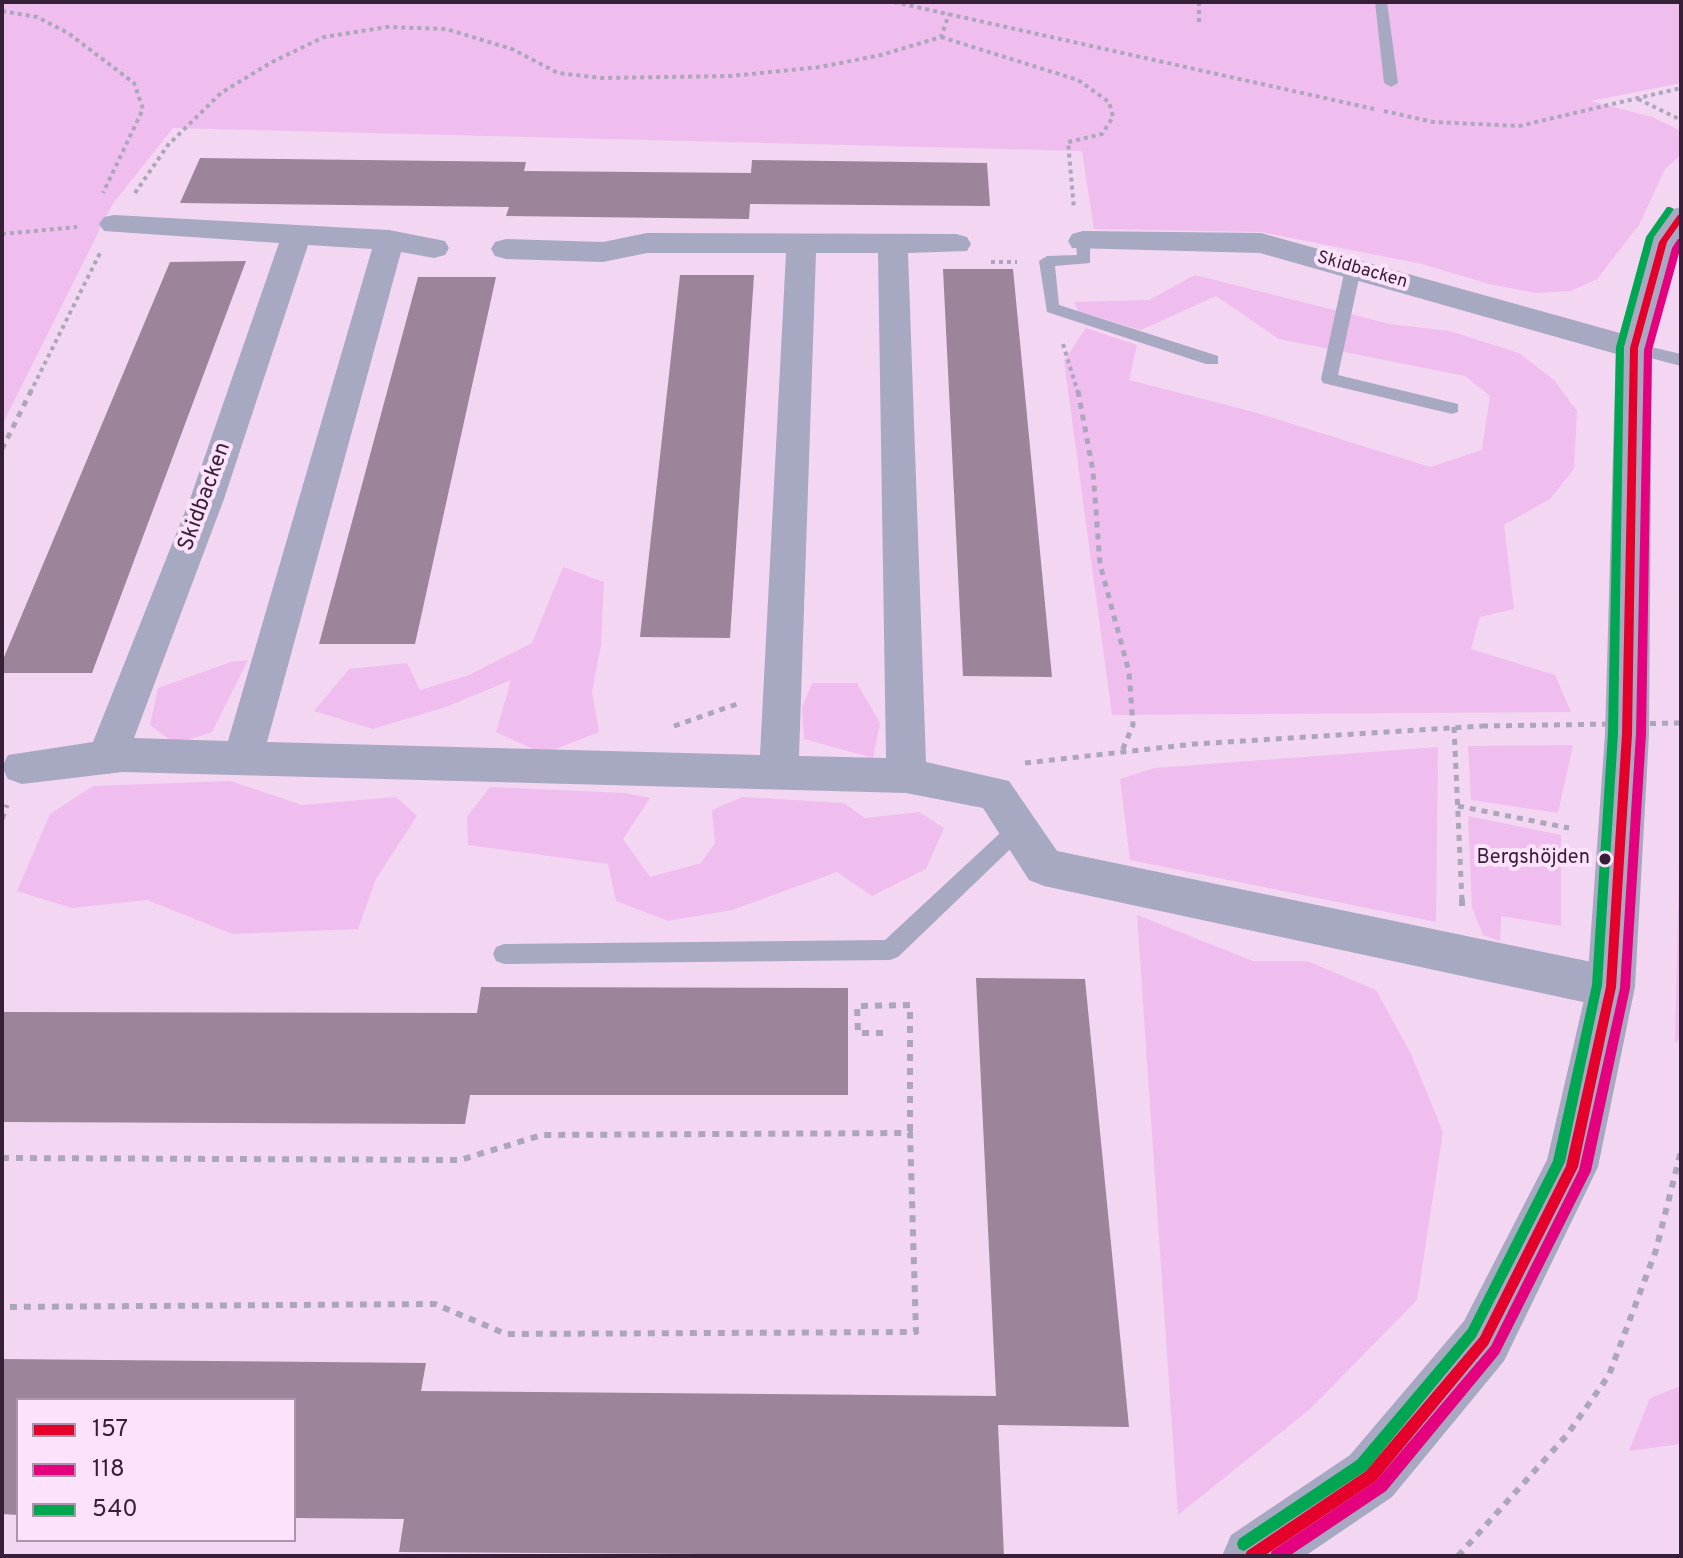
<!DOCTYPE html>
<meta charset="utf-8">
<style>
body{margin:0}
#map{position:relative;width:1683px;height:1558px;overflow:hidden;background:#f3d6f2;font-family:Overpass,sans-serif}
canvas{display:block}
.frame{position:absolute;inset:0;border:4px solid #371f37;pointer-events:none}
.legend{position:absolute;left:16px;top:1398px;width:280px;height:144px;box-sizing:border-box;background:#fce2fb;border:2px solid #ad94ad;margin:0;padding:10px 14px;list-style:none;font-size:24px;color:#371f37}
.legend li{display:flex;align-items:center;gap:16px;height:40px}
.legend b{width:40px;border:2px solid #ad94ad}
</style>
<div id="map">
<canvas width="1683" height="1558"></canvas>
<div class="frame"></div>
<ul class="legend">
<li><b style="height:10px;background:#e4002b"></b>157</li>
<li><b style="height:10px;background:#e5007d"></b>118</li>
<li><b style="height:10px;background:#00a651"></b>540</li>
</ul>
</div>
<script>
const ctx = document.querySelector('canvas').getContext('2d');
ctx.lineJoin = 'round';
function fill(path, color) {
  ctx.fillStyle = color;
  ctx.fill(path, 'evenodd');
}
function poly(rows) {
  const path = new Path2D();
  for (const r of rows) {
    path.moveTo(r[0], r[1]);
    for (let i = 2; i < r.length; i += 2) path.lineTo(r[i], r[i + 1]);
  }
  return path;
}
function strokePath(path, color, width, dash) {
  ctx.strokeStyle = color;
  ctx.lineWidth = width;
  ctx.lineCap = dash ? 'butt' : 'round';
  ctx.setLineDash(dash || []);
  ctx.stroke(path);
}
function label(font, color, halo, rows, align = 'center') {
  ctx.font = font + ' Overpass,sans-serif';
  ctx.lineWidth = 8;
  ctx.setLineDash([]);
  ctx.textBaseline = 'middle';
  ctx.strokeStyle = halo;
  ctx.fillStyle = color;
  for (const [text, x, y, turn = 0] of rows) {
    ctx.save();
    ctx.translate(x, y);
    ctx.rotate((+turn || 0) * Math.PI / 180);
    ctx.textAlign = isNaN(turn) ? turn : align;
    if (halo) ctx.strokeText(text, 0, 0);
    ctx.fillText(text, 0, 0);
    ctx.restore();
  }
}
fill(poly([
 [2,2,1681,2,1681,83,1591,101,1652,117,1681,131,1681,155,1665,169,1639,225,1597,279,1571,291,1536,293,1489,284,1422,264,1261,232,1094,229,1082,151,173,128,112,205,2,425],
 [1195,275,1390,324,1450,331,1519,353,1554,380,1577,411,1574,469,1550,499,1504,525,1514,609,1480,617,1471,649,1555,675,1571,712,1112,715,1064,361,1086,328,1137,345,1129,380,1254,412,1430,467,1482,450,1490,396,1465,376,1279,339,1216,296,1141,330,1078,311,1074,302,1149,300],
 [563,567,604,582,601,645,592,692,599,732,543,754,496,732,511,680,446,707,373,729,314,711,349,669,407,663,420,690,469,675,532,643],
 [248,660,212,732,175,744,150,725,158,688,231,662],
 [812,683,857,683,880,723,873,758,804,739,802,707],
 [1573,745,1558,813,1471,800,1468,746],
 [1438,747,1436,922,1130,860,1120,779,1155,768],
 [1681,776,1681,1037,1675,1043],
 [230,781,302,805,396,797,417,816,376,879,358,929,232,934,147,900,72,908,17,891,50,814,93,786],
 [490,787,625,793,650,798,623,839,650,877,701,863,715,843,712,810,742,797,844,803,865,818,919,812,944,828,926,869,872,896,837,872,732,910,668,921,616,901,608,864,468,845,467,817],
 [1468,816,1561,835,1561,926,1501,916,1500,941,1483,935,1472,907],
 [1137,915,1253,961,1307,961,1376,990,1411,1054,1443,1132,1417,1300,1310,1409,1178,1515],
 [1681,1386,1681,1444,1629,1451,1650,1398]
]), '#f0beee');
fill(poly([
 [200,158,526,162,524,171,751,173,752,160,987,163,990,206,750,204,749,219,506,216,509,207,180,203],
 [246,261,92,673,2,673,2,662,170,262],
 [943,269,1013,269,1052,677,963,676],
 [680,275,754,275,730,638,640,637],
 [418,277,496,277,415,644,319,644],
 [976,978,1085,979,1129,1427,998,1425,1004,1556,399,1552,404,1519,294,1518,294,1400,18,1400,18,1515,2,1514,2,1359,426,1363,421,1391,996,1396],
 [481,987,848,988,848,1095,470,1095,465,1124,2,1122,2,1012,477,1013]
]), '#9c849b');
strokePath(poly([
 [894,2,1374,109],
 [1199,2,1199,25],
 [2,11,37,17,68,33,134,83,143,109,103,193],
 [941,37,1078,80,1109,102,1113,117,1102,134,1068,142,1074,209],
 [1638,99,1681,120],
 [1384,111,1433,122,1519,126,1681,88],
 [135,193,168,145,221,93,272,62,324,37,387,27,446,29,512,49,558,73,602,78,731,76,820,67,881,55,941,37,949,14],
 [2,234,77,227],
 [991,262,1017,262],
 [1063,344,1078,393],
 [30,393,100,253]
]), '#aba6bb', 4, [4, 4]);
strokePath(poly([
 [1078,391,1093,471,1100,564,1129,672,1133,725,1122,751],
 [2,449,31,391],
 [674,726,740,703],
 [1454,727,1462,901],
 [1025,763,1194,744,1482,726],
 [1458,806,1569,828],
 [2,819,7,805]
]), '#aba6bb', 5, [6, 6]);
strokePath(poly([
 [1462,899,1462,910],
 [883,1033,858,1033,857,1006,910,1005,910,1133],
 [2,1158,460,1160,542,1135,910,1133,916,1332,506,1334,435,1304,2,1307],
 [1458,1556,1567,1435,1609,1375,1656,1250,1681,1151]
]), '#aba6bb', 6, [7, 7]);
fill(poly([
 [1375,2,1387,2,1398,83,1391,87,1384,83,1375,2],
 [1083,236,1090,241,1090,263,1055,266,1059,305,1218,356,1218,364,1206,364,1047,312,1039,261,1047,256,1077,255,1076,241,1083,236],
 [1353,264,1361,269,1338,375,1458,404,1458,412,1452,414,1323,383,1321,379,1345,269,1353,264],
 [1634,343,1681,354,1681,366,1628,352,1628,344,1634,343],
 [1018,820,1025,823,1028,829,1025,835,898,957,890,960,504,964,496,961,493,954,496,947,504,944,885,940,1011,823,1018,820]
]), '#a6a9c1');
fill(poly([
 [114,215,389,230,445,241,449,248,445,255,434,258,401,252,267,742,760,755,786,253,647,253,603,262,506,259,495,256,491,249,495,242,506,239,603,242,647,233,956,234,967,237,971,244,967,251,908,253,926,762,1009,781,1057,851,1611,966,1627,972,1633,987,1627,1002,1611,1008,1044,886,1029,880,983,808,906,793,123,772,22,784,8,779,2,767,8,755,93,742,190,499,279,243,104,231,99,224,104,217,114,215],
 [308,245,372,249,228,741,134,738,224,499,308,245],
 [816,253,878,253,886,758,799,756,816,253],
 [1083,231,1261,233,1645,340,1650,348,1645,356,1634,359,1260,253,1072,248,1068,241,1072,234,1083,231]
]), '#a6a9c1');
fill(poly([
 [1681,207,1681,240,1652,348,1649,734,1635,987,1598,1167,1504,1361,1392,1497,1305,1556,1222,1556,1231,1535,1350,1455,1464,1321,1547,1160,1587,987,1605,734,1616,348,1647,242,1670,210,1681,207]
]), '#a6a9c1');
strokePath(poly([
 [1482,726,1681,723]
]), '#aba6bb', 5, [6, 6]);
fill(poly([
 [1678,215,1681,215,1681,222,1667,242,1638,348,1632,734,1616,987,1578,1167,1488,1345,1376,1481,1264,1556,1245,1556,1247,1551,1366,1471,1480,1337,1566,1166,1606,987,1622,734,1630,348,1659,242,1678,215]
]), '#e4002b');
fill(poly([
 [1678,239,1681,239,1681,246,1652,350,1646,734,1630,988,1591,1171,1499,1354,1386,1491,1289,1556,1270,1556,1272,1551,1376,1481,1491,1346,1579,1170,1620,988,1636,734,1644,350,1672,248,1678,239]
]), '#e5007d');
fill(poly([
 [1667,207,1670,207,1674,209,1654,237,1624,347,1618,733,1602,985,1565,1162,1476,1337,1367,1470,1244,1551,1239,1549,1237,1544,1239,1539,1357,1460,1468,1329,1553,1161,1592,985,1608,733,1616,347,1646,237,1667,207]
]), '#00a651');
for (const [x, y, r, color] of [
 [1605,859,7,"#371f37"]
]) {
  const dot = new Path2D();
  dot.arc(x, y, r, 0, 2 * Math.PI);
  ctx.fillStyle = color;
  ctx.fill(dot);
  strokePath(dot, '#fce2fb', 3);
}
label('18px', '#371f37', '#fce2fb', [
 ["Skidbacken",1362,271,16]
]);
label('20px', '#371f37', '#fce2fb', [
 ["Bergshöjden",1590,859]
], 'right');
label('22px', '#371f37', '#fce2fb', [
 ["Skidbacken",206,497,-70]
]);
</script>
